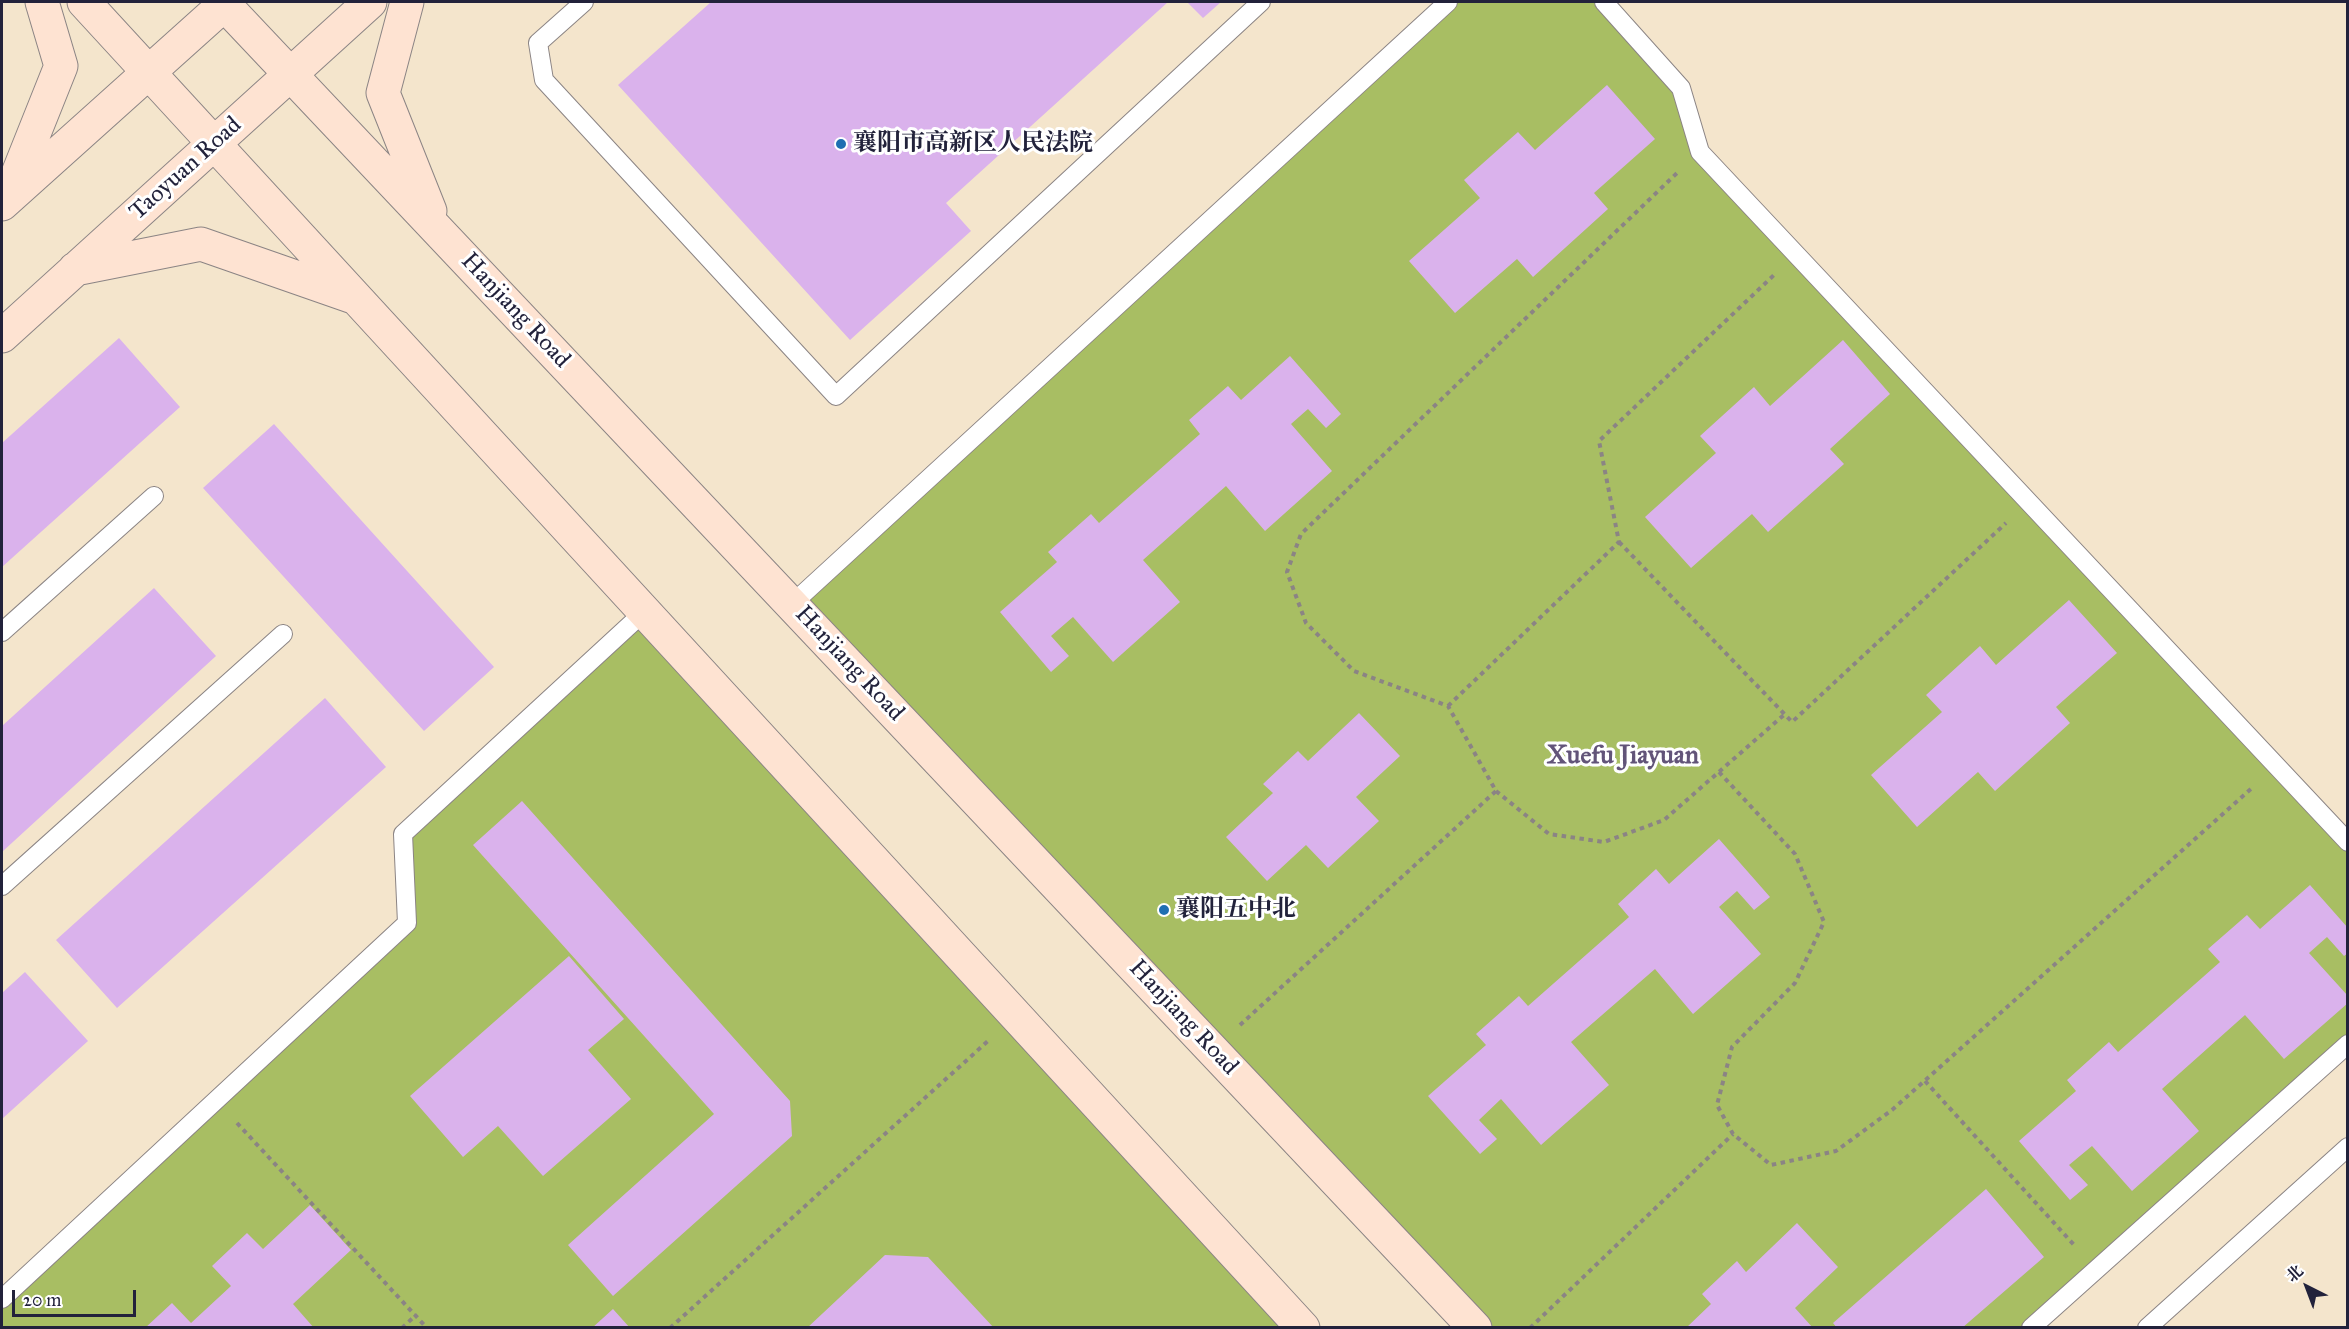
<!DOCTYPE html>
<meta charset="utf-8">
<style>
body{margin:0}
#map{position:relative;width:2349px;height:1329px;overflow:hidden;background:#f4e5cc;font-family:"IM FELL Great Primer","Noto Serif SC",serif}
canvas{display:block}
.frame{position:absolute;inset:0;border:3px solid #22223b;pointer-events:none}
.north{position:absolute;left:2277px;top:1257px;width:60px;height:60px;-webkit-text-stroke:4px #fff;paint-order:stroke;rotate:318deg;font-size:16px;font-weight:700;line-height:24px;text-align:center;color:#22223b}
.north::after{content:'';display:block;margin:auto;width:21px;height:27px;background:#22223b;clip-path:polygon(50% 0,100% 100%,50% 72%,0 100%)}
.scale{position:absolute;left:12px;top:1290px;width:124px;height:27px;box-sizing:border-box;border:3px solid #22223b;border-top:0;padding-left:8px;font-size:18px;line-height:21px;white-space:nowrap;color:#22223b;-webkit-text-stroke:4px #fff;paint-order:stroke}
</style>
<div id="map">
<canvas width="2349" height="1329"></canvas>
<div class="frame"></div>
<div class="north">北</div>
<div class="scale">20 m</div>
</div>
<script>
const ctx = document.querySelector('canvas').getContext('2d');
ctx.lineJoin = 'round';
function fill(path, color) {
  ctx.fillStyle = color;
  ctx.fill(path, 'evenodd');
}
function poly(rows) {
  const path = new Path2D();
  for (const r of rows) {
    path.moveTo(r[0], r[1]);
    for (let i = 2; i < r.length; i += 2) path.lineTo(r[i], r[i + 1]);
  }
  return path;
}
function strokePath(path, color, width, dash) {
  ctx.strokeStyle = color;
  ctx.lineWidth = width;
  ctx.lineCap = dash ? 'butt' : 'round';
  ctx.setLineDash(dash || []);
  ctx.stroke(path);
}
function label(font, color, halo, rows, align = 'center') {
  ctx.font = font + ' "IM FELL Great Primer","Noto Serif SC",serif';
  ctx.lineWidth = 6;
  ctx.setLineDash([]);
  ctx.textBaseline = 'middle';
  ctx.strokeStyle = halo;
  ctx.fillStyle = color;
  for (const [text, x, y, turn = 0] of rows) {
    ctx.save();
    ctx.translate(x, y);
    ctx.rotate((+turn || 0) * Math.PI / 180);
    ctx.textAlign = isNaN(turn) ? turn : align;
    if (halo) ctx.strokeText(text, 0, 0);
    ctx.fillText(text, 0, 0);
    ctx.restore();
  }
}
fill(poly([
 [1448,2,1604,2,1681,88,1700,152,2347,842,2347,1044,2031,1327,1475,1327,792,604],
 [644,612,1303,1328,2,1328,2,1299,407,923,403,834]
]), '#a8be63');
fill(poly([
 [711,2,1168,2,946,203,971,231,850,340,618,85],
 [1187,2,1221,2,1203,18],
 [1607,85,1655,139,1594,193,1608,209,1533,277,1517,259,1455,313,1409,261,1480,198,1464,180,1518,132,1535,150],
 [119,338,180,407,2,567,2,443],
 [1843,340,1890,394,1830,449,1844,464,1768,532,1752,514,1691,568,1645,517,1716,453,1700,436,1754,387,1770,406],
 [1290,356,1341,414,1326,428,1308,409,1291,424,1332,471,1265,531,1226,486,1143,560,1180,602,1113,662,1073,617,1051,636,1069,656,1051,672,1000,612,1057,562,1048,552,1091,514,1099,523,1200,434,1189,420,1228,386,1241,400],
 [274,424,494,667,424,731,203,488],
 [154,588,216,656,2,852,2,726],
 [2069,600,2117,653,2056,707,2070,723,1995,791,1978,772,1917,827,1871,775,1942,712,1926,695,1980,646,1996,665],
 [325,698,386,767,117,1008,56,940],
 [1359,713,1400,756,1356,797,1379,821,1328,868,1306,845,1267,881,1226,837,1273,793,1263,784,1298,751,1308,761],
 [522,801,790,1101,792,1136,613,1296,568,1245,714,1114,473,845],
 [1719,839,1770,897,1754,910,1737,891,1719,907,1761,954,1693,1014,1655,969,1571,1042,1609,1085,1541,1145,1501,1099,1479,1120,1497,1139,1480,1154,1428,1096,1486,1045,1476,1034,1519,996,1528,1006,1629,917,1618,904,1656,869,1669,884],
 [2310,885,2348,928,2348,953,2344,956,2327,937,2309,953,2348,996,2348,1003,2284,1059,2245,1015,2162,1089,2199,1131,2132,1191,2092,1146,2069,1165,2088,1185,2070,1200,2019,1141,2076,1091,2067,1080,2109,1042,2118,1052,2220,962,2208,949,2247,915,2260,929],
 [569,956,624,1019,588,1050,631,1099,543,1176,498,1126,463,1157,410,1096],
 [25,972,88,1041,2,1119,2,993],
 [1986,1189,2044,1257,1962,1328,1837,1328,1833,1323],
 [310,1205,351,1250,293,1304,314,1328,145,1328,172,1303,191,1323,231,1286,212,1266,247,1233,263,1249],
 [1797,1223,1838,1267,1795,1308,1813,1328,1686,1328,1711,1304,1702,1294,1737,1261,1746,1272],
 [885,1255,928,1257,994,1328,807,1328],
 [613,1309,630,1328,592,1328]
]), '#dab2ec');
const service = poly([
 [584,2,538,43,544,80,836,396,1261,2],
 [1604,2,1681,88,1700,152,2348,842],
 [792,604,1448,2],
 [2,632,154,496],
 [2,886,283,634],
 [2,1299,407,923,403,834,644,612],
 [2031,1328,2348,1044],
 [2147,1328,2348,1147]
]);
const secondary = poly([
 [84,2,1303,1328],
 [222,2,1475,1328],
 [407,2,383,93,430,211],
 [11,191,61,66,42,2],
 [2,204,227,2],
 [75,269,201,244,353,297],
 [2,336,370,2]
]);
strokePath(service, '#8b8484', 20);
strokePath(secondary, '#8b8484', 35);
strokePath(poly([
 [1619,542,1792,722,2006,523],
 [1448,706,1619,542,1599,441,1774,275],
 [1719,772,1795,854,1824,922,1795,983,1732,1047,1717,1105,1733,1134,1771,1165,1836,1151,1892,1110,2253,787],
 [1496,791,1549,834,1604,842,1664,820,1785,714],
 [1240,1025,1496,791,1448,706,1354,671,1306,623,1287,572,1301,534,1677,173],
 [1925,1081,2075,1246],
 [237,1123,427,1328],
 [402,1328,416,1315],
 [670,1328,988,1041],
 [1530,1328,1733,1134]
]), '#8b8484', 4, [4.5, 4.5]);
strokePath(service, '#fff', 18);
strokePath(secondary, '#fee3d2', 33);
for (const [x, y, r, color] of [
 [841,144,6,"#1f6fb2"],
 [1164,910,6,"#1f6fb2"]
]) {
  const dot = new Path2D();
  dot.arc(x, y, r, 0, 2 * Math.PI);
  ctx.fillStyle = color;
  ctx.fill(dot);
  strokePath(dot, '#fff', 2);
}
label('bold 24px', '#22223b', '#fff', [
 ["襄阳市高新区人民法院",853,144],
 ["襄阳五中北",1176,910]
], 'left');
label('24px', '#22223b', '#fff', [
 ["Taoyuan Road",186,169,-42],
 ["Hanjiang Road",515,311,47],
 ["Hanjiang Road",849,664,47],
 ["Hanjiang Road",1183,1018,47]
]);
label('bold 26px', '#625479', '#fff', [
 ["Xuefu Jiayuan",1623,757]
]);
</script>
